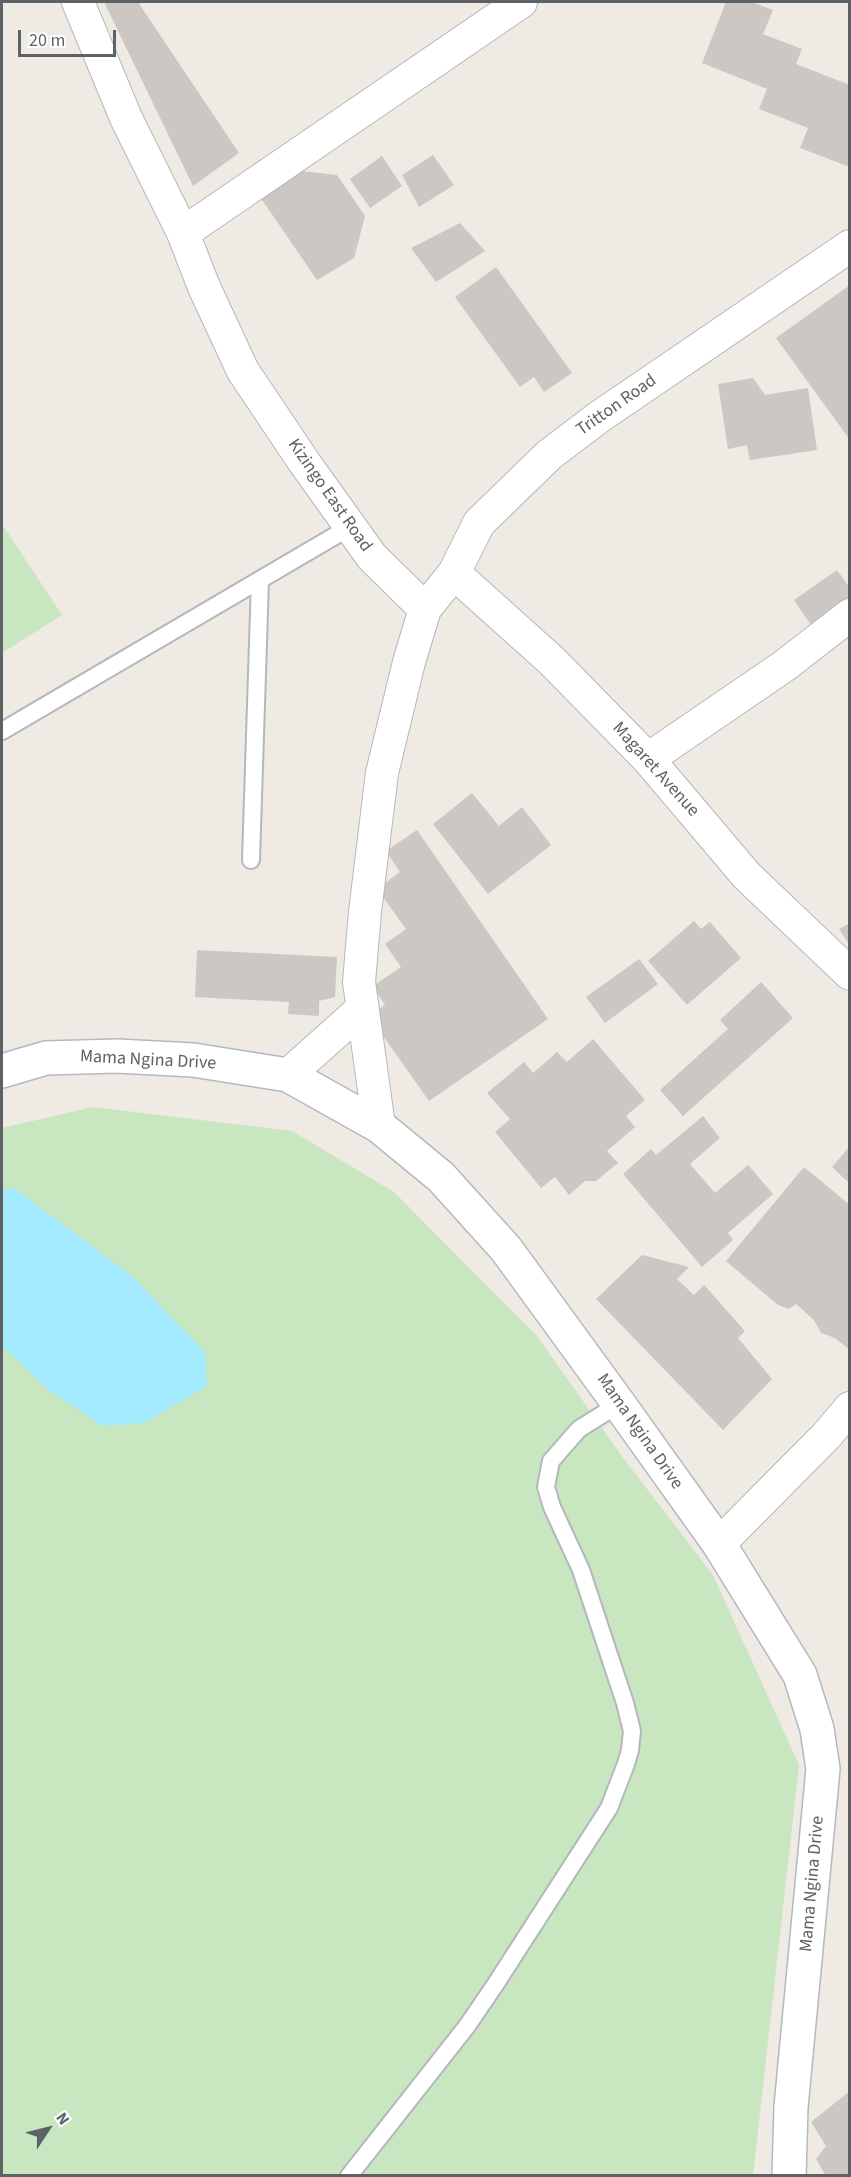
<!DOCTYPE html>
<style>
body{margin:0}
#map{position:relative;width:851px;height:2177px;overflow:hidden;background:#efeae4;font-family:"Source Sans 3",sans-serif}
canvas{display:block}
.frame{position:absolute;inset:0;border:3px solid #5c6265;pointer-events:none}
.north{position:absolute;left:18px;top:2099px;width:60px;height:60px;-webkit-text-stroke:4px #fff;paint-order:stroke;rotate:55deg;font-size:16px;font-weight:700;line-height:24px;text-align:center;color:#5c6265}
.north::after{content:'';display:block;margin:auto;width:21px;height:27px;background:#5c6265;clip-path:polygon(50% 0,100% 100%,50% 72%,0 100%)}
.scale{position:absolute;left:18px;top:30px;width:98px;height:27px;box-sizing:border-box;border:3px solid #5c6265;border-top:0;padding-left:8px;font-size:18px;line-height:21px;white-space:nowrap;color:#5c6265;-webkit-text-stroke:4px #fff;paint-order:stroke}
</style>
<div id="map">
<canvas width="851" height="2177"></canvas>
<div class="frame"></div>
<div class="north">N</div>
<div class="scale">20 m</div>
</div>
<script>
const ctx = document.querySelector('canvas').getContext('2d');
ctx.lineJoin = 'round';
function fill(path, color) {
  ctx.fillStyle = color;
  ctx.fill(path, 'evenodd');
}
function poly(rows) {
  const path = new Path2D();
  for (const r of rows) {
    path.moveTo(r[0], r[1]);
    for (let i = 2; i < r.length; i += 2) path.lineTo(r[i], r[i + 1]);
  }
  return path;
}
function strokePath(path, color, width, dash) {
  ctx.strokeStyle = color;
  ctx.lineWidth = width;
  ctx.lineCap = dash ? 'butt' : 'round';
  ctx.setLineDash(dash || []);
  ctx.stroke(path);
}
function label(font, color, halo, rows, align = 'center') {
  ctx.font = font + ' "Source Sans 3",sans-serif';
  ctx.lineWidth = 6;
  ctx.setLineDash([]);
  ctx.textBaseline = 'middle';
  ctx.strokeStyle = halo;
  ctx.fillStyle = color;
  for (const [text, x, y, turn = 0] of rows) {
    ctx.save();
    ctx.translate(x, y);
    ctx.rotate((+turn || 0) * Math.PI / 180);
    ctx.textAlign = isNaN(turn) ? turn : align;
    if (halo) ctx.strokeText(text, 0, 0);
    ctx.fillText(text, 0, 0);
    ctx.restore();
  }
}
fill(poly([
 [2,524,62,615,2,653],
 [93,1107,292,1131,394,1192,537,1336,621,1455,713,1575,799,1765,753,2175,2,2175,2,1128]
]), '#c8e7c0');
fill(poly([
 [14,1188,132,1276,205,1352,207,1386,144,1423,103,1426,51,1392,2,1346,2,1189]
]), '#a4ebff');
fill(poly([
 [104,2,138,2,239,153,193,186],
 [726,2,752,2,773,10,763,34,802,49,796,64,850,85,850,167,800,148,808,128,759,109,767,89,702,63],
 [433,155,454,185,419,207,402,175],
 [382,156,402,186,370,208,350,179],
 [293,170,337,175,365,216,354,258,317,280,258,194],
 [460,223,485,251,436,282,411,248],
 [496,267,572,373,544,392,534,377,520,387,455,297],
 [850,285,850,440,776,338],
 [753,378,765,395,808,388,817,450,750,460,747,445,728,449,718,384],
 [837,570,850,588,850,607,815,631,794,600],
 [472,793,499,826,522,807,551,845,488,894,433,824],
 [417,830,548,1019,429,1101,369,1016,385,1005,373,986,401,967,385,944,406,929,377,889,400,872,386,851],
 [694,921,701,929,710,922,741,958,687,1005,648,961],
 [850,923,850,946,839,929],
 [197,950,337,957,335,997,319,1001,319,1016,288,1014,289,1002,195,997],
 [639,959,658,984,605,1023,586,997],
 [761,982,793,1018,683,1116,660,1090,728,1029,720,1020],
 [593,1039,645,1100,626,1116,635,1127,607,1151,618,1163,596,1181,585,1181,569,1195,555,1177,541,1188,495,1132,510,1119,487,1093,524,1062,533,1073,557,1052,567,1062],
 [703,1116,720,1138,690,1164,715,1193,748,1165,773,1194,728,1233,733,1240,702,1267,623,1174,651,1149,656,1155],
 [850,1146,850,1184,832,1167],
 [804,1167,850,1205,850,1350,835,1338,821,1333,814,1320,796,1304,789,1309,778,1305,726,1261],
 [642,1255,689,1267,677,1279,694,1295,704,1285,745,1331,738,1338,772,1379,723,1430,596,1299],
 [850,2091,850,2176,826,2176,816,2159,826,2146,811,2122]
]), '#ccc7c3');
const lane = poly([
 [2,731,350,527],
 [251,860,260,580],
 [349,2176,467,2026,495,1985,609,1808,626,1764,630,1750,632,1731,625,1703,581,1570,552,1507,546,1487,551,1461,579,1429,619,1404]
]);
const street = poly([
 [78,2,126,118,183,233,204,287,243,371,304,462,372,557,425,609,409,662,382,773,365,912,359,982,379,1126],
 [183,233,521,2],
 [454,573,552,661,648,759,747,876,850,974],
 [425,609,454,573,479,523,549,455,599,417,850,246],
 [648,759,784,666,850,615],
 [288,1075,362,1009],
 [719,1544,827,1435,850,1408]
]);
const secondary = poly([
 [2,1071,46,1058,117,1056,193,1060,288,1075,379,1126,441,1177,506,1249,619,1404,719,1544,800,1675,817,1729,823,1769,791,2107,789,2176]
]);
strokePath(lane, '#b4b8bb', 20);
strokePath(street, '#b4b8bb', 34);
strokePath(secondary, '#b3b9bc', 36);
strokePath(lane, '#fff', 16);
strokePath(street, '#fff', 32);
strokePath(secondary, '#fff', 33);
label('18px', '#5c6265', '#fff', [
 ["Tritton Road",617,406,-35],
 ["Kizingo East Road",329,496,55],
 ["Magaret Avenue",655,770,48],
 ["Mama Ngina Drive",148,1061,3],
 ["Mama Ngina Drive",639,1432,55],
 ["Mama Ngina Drive",813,1884,-85]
]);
</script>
